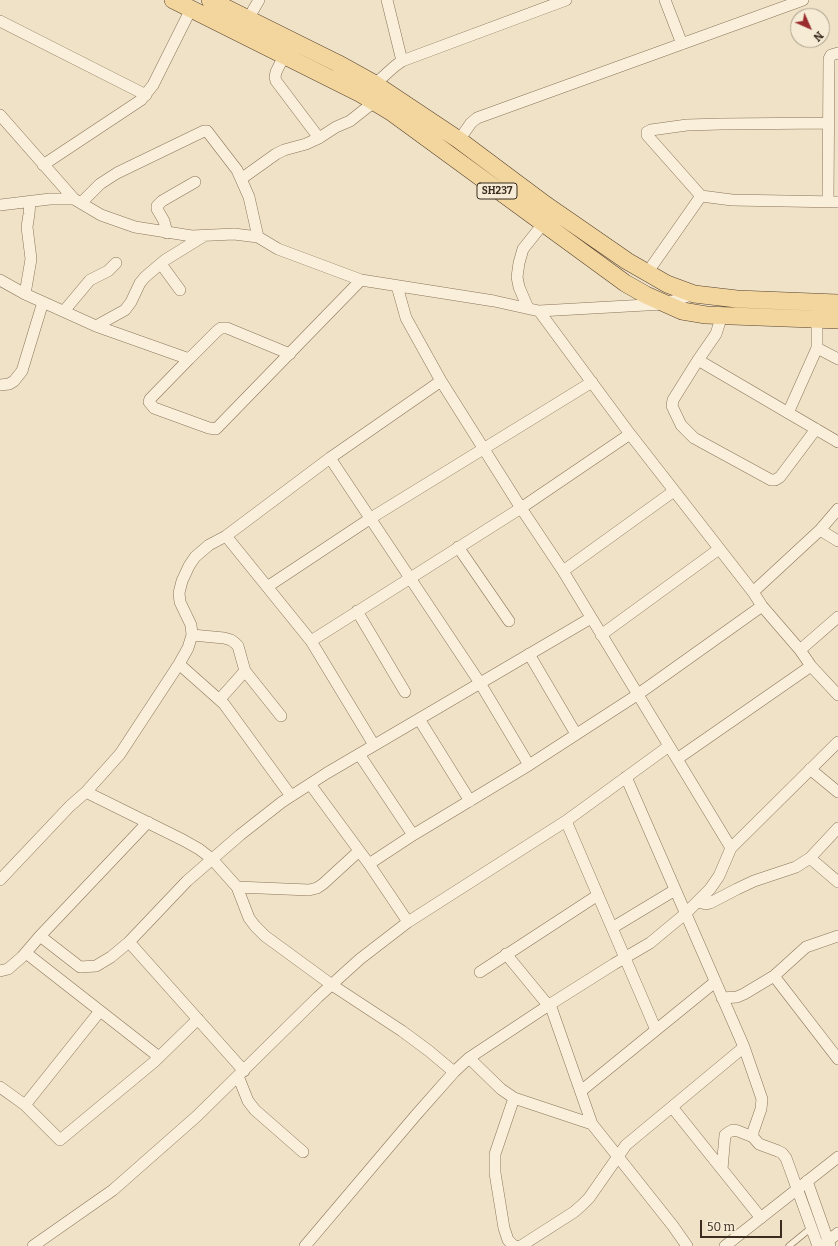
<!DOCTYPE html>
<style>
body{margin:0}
#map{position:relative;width:838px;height:1246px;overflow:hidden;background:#efe2c6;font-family:Bitter,serif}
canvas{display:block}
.north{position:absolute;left:790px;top:8px;width:40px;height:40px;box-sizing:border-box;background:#f6ecd6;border:1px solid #ab9f8d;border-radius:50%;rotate:135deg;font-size:11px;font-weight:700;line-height:16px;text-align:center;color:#3b2c1f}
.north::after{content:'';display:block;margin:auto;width:14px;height:18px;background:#9a2b2e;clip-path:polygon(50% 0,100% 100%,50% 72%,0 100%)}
.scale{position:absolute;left:700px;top:1220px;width:82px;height:18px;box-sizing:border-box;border:2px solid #3b2c1f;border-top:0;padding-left:5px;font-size:12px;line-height:14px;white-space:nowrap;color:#3b2c1f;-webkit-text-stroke:3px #f6ecd6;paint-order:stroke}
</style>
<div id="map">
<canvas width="838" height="1246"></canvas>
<div class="north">N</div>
<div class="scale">50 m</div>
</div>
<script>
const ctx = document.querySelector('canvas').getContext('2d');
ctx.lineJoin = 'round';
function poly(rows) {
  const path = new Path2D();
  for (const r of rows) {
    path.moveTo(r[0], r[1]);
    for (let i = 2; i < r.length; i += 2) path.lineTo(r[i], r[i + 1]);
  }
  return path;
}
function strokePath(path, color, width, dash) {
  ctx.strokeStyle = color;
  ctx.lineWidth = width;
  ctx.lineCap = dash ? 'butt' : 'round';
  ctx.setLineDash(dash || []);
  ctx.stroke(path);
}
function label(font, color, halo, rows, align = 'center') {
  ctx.font = font + ' Bitter,serif';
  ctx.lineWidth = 3;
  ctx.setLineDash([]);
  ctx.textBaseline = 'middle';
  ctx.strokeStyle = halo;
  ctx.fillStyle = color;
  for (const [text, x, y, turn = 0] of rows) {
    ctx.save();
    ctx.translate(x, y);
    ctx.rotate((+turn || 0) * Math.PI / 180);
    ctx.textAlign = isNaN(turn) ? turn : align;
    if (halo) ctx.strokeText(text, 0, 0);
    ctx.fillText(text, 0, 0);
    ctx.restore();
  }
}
const lane = poly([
 [789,1246,811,1228]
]);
const street = poly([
 [387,0,402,61],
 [665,0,682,44],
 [248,19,259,0],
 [0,21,146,95],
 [284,56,276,72,275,77,276,81,319,138],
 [375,84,395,66,402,61,566,0],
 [0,115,74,199],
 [829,123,721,124,687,125,651,130,647,132,647,135,701,196,732,200,838,202],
 [459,140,471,123,477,118,803,0],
 [43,165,141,100,153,85,191,9],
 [241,179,276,154,284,150,306,144,319,138,336,127,350,121,374,102],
 [828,202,829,59,831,55,838,53],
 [81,203,100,184,117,173,204,131,207,131,237,170,249,197,258,237],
 [0,205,50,199,74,199,101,215,135,227,192,236,234,234,258,237,278,249,361,280,494,301,539,311,664,304,694,294],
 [167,233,164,221,157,209,157,206,162,201,195,182],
 [161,264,180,290],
 [647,273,701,196],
 [0,280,25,294,96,326,189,359,217,331,221,328,227,328,290,354],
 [397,286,406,318,441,381,521,508,563,571,731,848],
 [25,294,31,259,27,227,29,214,30,201],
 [528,308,519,287,517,277,519,263,523,249,543,224],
 [64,311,90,280,108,271,116,263],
 [539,311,630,434,753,592,762,606,800,650,811,666,838,695],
 [722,315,716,334,698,360,673,400,672,406,681,425,694,438,771,480,775,480,780,477,816,429],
 [96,326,125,310,131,302,140,283,145,277,165,260,204,236],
 [817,348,838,359],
 [189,359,150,399,149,402,154,408,209,428,216,429,361,280],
 [698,360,838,442],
 [0,385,9,384,14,381,22,371,43,302],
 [788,413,817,348,817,319],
 [330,458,480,683,529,765],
 [820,530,838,541],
 [226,536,311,641,374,745],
 [458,547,509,621],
 [563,571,674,491],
 [267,587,371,518,592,382],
 [753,592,820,530,838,509],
 [357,611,405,692],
 [192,635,224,638,231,640,235,643,238,646,245,671,281,716],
 [601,635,719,549],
 [311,641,521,508,630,434],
 [800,650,838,617],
 [529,654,576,734],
 [179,664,224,704,291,796],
 [220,699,245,671],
 [419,719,470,801],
 [359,754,413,835],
 [677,759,811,666],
 [810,769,838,792],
 [626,777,744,1047,762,1099,761,1109,753,1132,753,1137,759,1144,778,1151,782,1153,786,1158,818,1246],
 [310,784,369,864,408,922],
 [86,792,183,840,199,849,212,859,237,887,249,918,255,926,265,936,332,985,402,1031,429,1051,454,1072],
 [566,821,656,1030],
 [838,828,810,858,838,882],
 [369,864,413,835,529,765,637,695,762,606],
 [0,880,70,806,86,792,120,754,179,664,188,648,192,635,191,625,180,602,179,593,182,581,189,566,195,557,209,545,226,536,330,458,441,381],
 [237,887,309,890,317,888,323,884,359,851],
 [698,902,706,904,710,903,737,889,754,881,796,867,810,858],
 [612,928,675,890],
 [40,936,80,967,96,966,111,957,129,942,187,881,240,835,282,802,327,773,591,618],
 [129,942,244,1071],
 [26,953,159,1057],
 [506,954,552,1010,592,1124,673,1226,687,1246],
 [0,971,8,969,22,957,40,936,148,822],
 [480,972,598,895],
 [774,976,838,1059],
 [722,998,737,997,744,994,774,976,806,947,838,936],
 [469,1058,501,1089,514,1098,592,1124],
 [238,1076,248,1101,255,1110,303,1152],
 [0,1087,25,1105,60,1140,154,1062,198,1019],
 [581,1091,715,982],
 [514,1098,495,1154,495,1173,504,1228,508,1240,514,1246,516,1246],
 [25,1105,100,1011],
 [672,1107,761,1218],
 [722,1169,725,1135,729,1132,733,1130,738,1131,753,1137],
 [807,1181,830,1246],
 [823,1245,838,1233],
 [33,1246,113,1190,197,1116,318,997,360,959,408,922,566,821,669,746],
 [305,1246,416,1115,454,1072,469,1058,549,1005,614,964,650,943,685,914,710,889,719,876,731,848,838,742],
 [521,1246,574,1212,582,1205,589,1198,626,1145,744,1047],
 [725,1246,838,1157]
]);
const primary = poly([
 [173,0,361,94,391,112,625,283,646,295,682,311,706,315,838,320],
 [210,0,337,63,375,84,459,140,546,205,627,261,667,284,694,294,737,299,838,303]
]);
strokePath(lane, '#8b745b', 7);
strokePath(street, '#8b745b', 12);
strokePath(primary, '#58422f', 18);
strokePath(lane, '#f9efda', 5.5);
strokePath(street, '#f9efda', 11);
strokePath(primary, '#f2d69e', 17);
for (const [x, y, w] of [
 [497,191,40]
]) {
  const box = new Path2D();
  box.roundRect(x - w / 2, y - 8, w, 16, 3);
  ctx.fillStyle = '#f6ecd6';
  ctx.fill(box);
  strokePath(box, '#3b2c1f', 1);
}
label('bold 10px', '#3b2c1f', null, [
 ["SH237",497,191]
]);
</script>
